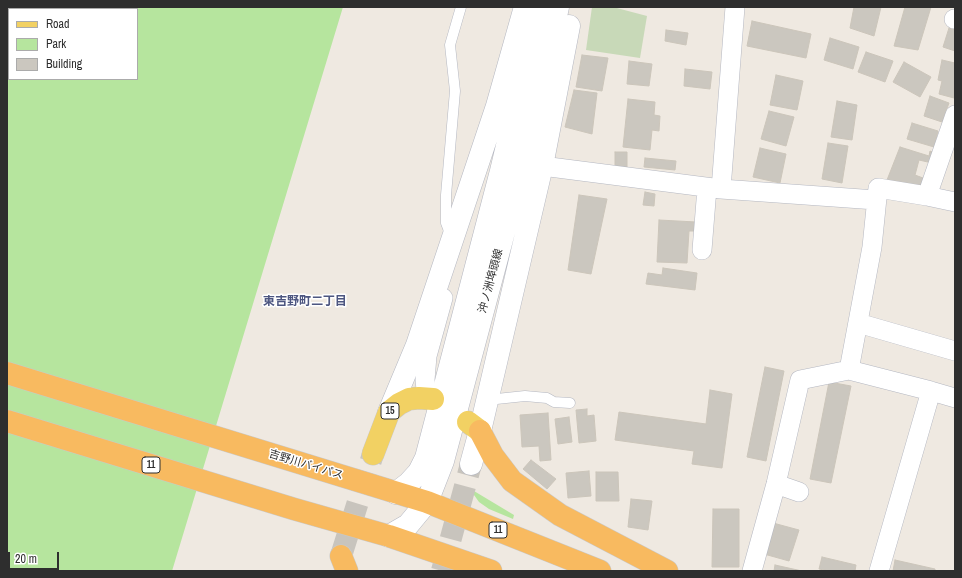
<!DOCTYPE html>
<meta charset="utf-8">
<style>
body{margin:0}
#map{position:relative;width:962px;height:578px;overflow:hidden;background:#efe9e1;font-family:"Archivo Narrow",sans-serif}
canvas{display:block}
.frame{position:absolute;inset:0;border:8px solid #2e2e2e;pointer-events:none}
.legend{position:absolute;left:8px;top:8px;width:130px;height:72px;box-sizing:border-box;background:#fff;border:1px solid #ababab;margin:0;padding:5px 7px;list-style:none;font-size:12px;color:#2e2e2e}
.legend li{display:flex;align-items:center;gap:8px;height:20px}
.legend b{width:20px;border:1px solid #ababab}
.scale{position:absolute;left:8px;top:552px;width:51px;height:18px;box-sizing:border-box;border:2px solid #2e2e2e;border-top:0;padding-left:5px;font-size:12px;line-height:14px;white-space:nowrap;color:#2e2e2e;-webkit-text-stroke:3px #fff;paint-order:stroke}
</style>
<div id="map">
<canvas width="962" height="578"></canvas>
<div class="frame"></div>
<ul class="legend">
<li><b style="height:5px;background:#f2d163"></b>Road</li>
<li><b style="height:11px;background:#b6e59e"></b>Park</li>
<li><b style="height:11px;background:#cbc7bf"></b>Building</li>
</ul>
<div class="scale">20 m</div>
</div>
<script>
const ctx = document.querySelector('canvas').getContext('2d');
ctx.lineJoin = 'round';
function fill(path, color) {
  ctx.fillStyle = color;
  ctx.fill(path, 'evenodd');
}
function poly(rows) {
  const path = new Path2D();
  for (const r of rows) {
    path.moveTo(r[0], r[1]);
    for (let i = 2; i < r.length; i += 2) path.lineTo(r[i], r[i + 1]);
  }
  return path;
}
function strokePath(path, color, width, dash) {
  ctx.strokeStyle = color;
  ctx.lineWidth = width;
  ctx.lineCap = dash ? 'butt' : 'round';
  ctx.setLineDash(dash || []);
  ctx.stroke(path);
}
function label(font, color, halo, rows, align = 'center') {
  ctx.font = font + ' "Archivo Narrow","Noto Sans JP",sans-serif';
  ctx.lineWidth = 3;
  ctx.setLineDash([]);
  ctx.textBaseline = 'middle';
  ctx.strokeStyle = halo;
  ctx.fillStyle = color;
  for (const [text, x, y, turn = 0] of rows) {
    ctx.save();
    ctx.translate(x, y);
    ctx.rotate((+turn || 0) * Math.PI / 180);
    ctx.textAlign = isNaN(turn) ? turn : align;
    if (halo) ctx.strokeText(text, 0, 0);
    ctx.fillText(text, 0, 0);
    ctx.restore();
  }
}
fill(poly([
 [7,7,343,7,172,571,7,571],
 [9,9,137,9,137,79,9,79],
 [469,488,514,515,513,519,489,509,479,502]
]), '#b6e59e');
fill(poly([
 [592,7,613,7,647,16,640,58,586,50]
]), '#c8d9b8');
const building = poly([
 [854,7,881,7,874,36,850,28,854,7],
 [905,7,931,7,918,50,894,46,905,7],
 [752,21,811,34,806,58,747,46,752,21],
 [949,28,955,30,955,51,943,47,949,28],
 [666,30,688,33,686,45,665,41,666,30],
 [830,38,859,47,853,69,824,60,830,38],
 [866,52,893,61,885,82,858,72,866,52],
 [582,55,608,58,602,91,576,87,582,55],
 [942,60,955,63,954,98,939,94,942,81,938,80,942,60],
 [629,61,652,64,649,86,627,84,629,61],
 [904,62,931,77,920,97,893,82,904,62],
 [685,69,712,72,710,89,684,86,685,69],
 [776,75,803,81,797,110,770,105,776,75],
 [574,90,597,93,592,134,565,127,574,90],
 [930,96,949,103,942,122,924,116,930,96],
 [628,99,655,102,654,115,660,116,659,131,652,130,650,150,623,147,628,99],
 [837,101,857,105,852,140,831,137,837,101],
 [769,111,794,117,786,146,761,139,769,111],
 [912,123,938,131,934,147,907,139,912,123],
 [828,143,848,146,842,183,822,179,828,143],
 [900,147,929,156,930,151,935,153,932,163,919,160,915,175,923,178,919,190,887,180,900,147],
 [760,148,786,154,780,183,753,177,760,148],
 [615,152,627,152,627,168,615,168,615,152],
 [645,158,676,161,675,170,644,167,645,158],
 [645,192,655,194,654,206,643,205,645,192],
 [579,195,607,199,591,274,568,270,579,195],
 [659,220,696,222,696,231,689,231,687,263,657,262,659,220],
 [663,268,697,273,695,290,646,284,648,273,662,275,663,268],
 [765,367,784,371,766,461,747,457,765,367],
 [829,382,851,386,831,483,810,479,829,382],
 [710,390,732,394,722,468,692,464,694,451,615,440,619,412,706,424,710,390],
 [587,409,587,416,594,415,596,441,579,443,576,410,587,409],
 [548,413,551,460,540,461,539,446,522,447,520,415,548,413],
 [569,417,572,442,558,444,555,419,569,417],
 [531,460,556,479,547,489,523,469,531,460],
 [589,471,591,496,568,498,566,473,589,471],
 [596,472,618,472,619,501,596,501,596,472],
 [631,499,652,501,648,530,628,527,631,499],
 [713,509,739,509,739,567,712,567,713,509],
 [773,523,799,530,789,561,764,554,773,523],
 [822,557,856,565,855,571,829,571,819,569,822,557],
 [895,560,935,569,935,571,893,571,895,560],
 [775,565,802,571,774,571,775,565]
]);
fill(building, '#cbc7bf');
strokePath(building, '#cbc5ba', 1);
strokePath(poly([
 [442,571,471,464]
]), '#c8c4bd', 22, [22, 11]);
strokePath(poly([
 [341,556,373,454]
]), '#c8c4bd', 22, [22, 11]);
const service = poly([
 [451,236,446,223,446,195,455,91,450,45,461,7],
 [487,400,525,396,547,398,554,402,570,403]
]);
const minor = poly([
 [735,7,721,189,876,200],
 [954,19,955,19],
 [542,166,721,189],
 [927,196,955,202],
 [702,250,707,188],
 [858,323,955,351],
 [849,370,931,391,955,398],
 [427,398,425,380,427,356,443,298],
 [776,484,799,492],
 [752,571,776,484,800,380,849,370,872,247,878,188,927,196,955,115],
 [879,571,931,391]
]);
const secondary = poly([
 [389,412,417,345,497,106,525,7],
 [471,464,480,431,542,166,569,26],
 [396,493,409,483,419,472,426,458,501,171,531,45,539,7],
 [389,536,408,525,427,502,443,461,517,183,540,90,558,7]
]);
const primary = poly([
 [468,422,480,431],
 [373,454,389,412,399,404,409,399,419,398,433,399]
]);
const trunk = poly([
 [7,373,427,502,600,571],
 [7,421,294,509,389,536,491,571],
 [480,431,493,456,512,481,560,515,667,571],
 [341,556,347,571]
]);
strokePath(service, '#b4b7c1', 11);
strokePath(minor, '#b4b7c1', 20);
strokePath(secondary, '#b4b7c1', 23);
strokePath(primary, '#c9c9c9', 23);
strokePath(trunk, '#c9c9c9', 23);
strokePath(service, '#fff', 10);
strokePath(minor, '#fff', 19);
strokePath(secondary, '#fff', 22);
strokePath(primary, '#f2d163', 22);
strokePath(trunk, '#f8ba60', 22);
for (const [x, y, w] of [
 [390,411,18],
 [151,465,18],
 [498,530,18]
]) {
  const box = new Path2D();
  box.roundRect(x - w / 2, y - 8, w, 16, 3);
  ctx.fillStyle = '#fff';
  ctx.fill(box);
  strokePath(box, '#2e2e2e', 1);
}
label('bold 10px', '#2e2e2e', null, [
 ["15",390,411],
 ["11",151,465],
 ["11",498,530]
]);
label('11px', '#2e2e2e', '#fff', [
 ["沖ノ洲埠頭線",491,281,-75],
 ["吉野川バイパス",306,465,17]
]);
label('bold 12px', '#4d5680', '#fff', [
 ["東吉野町二丁目",305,302]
]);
</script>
